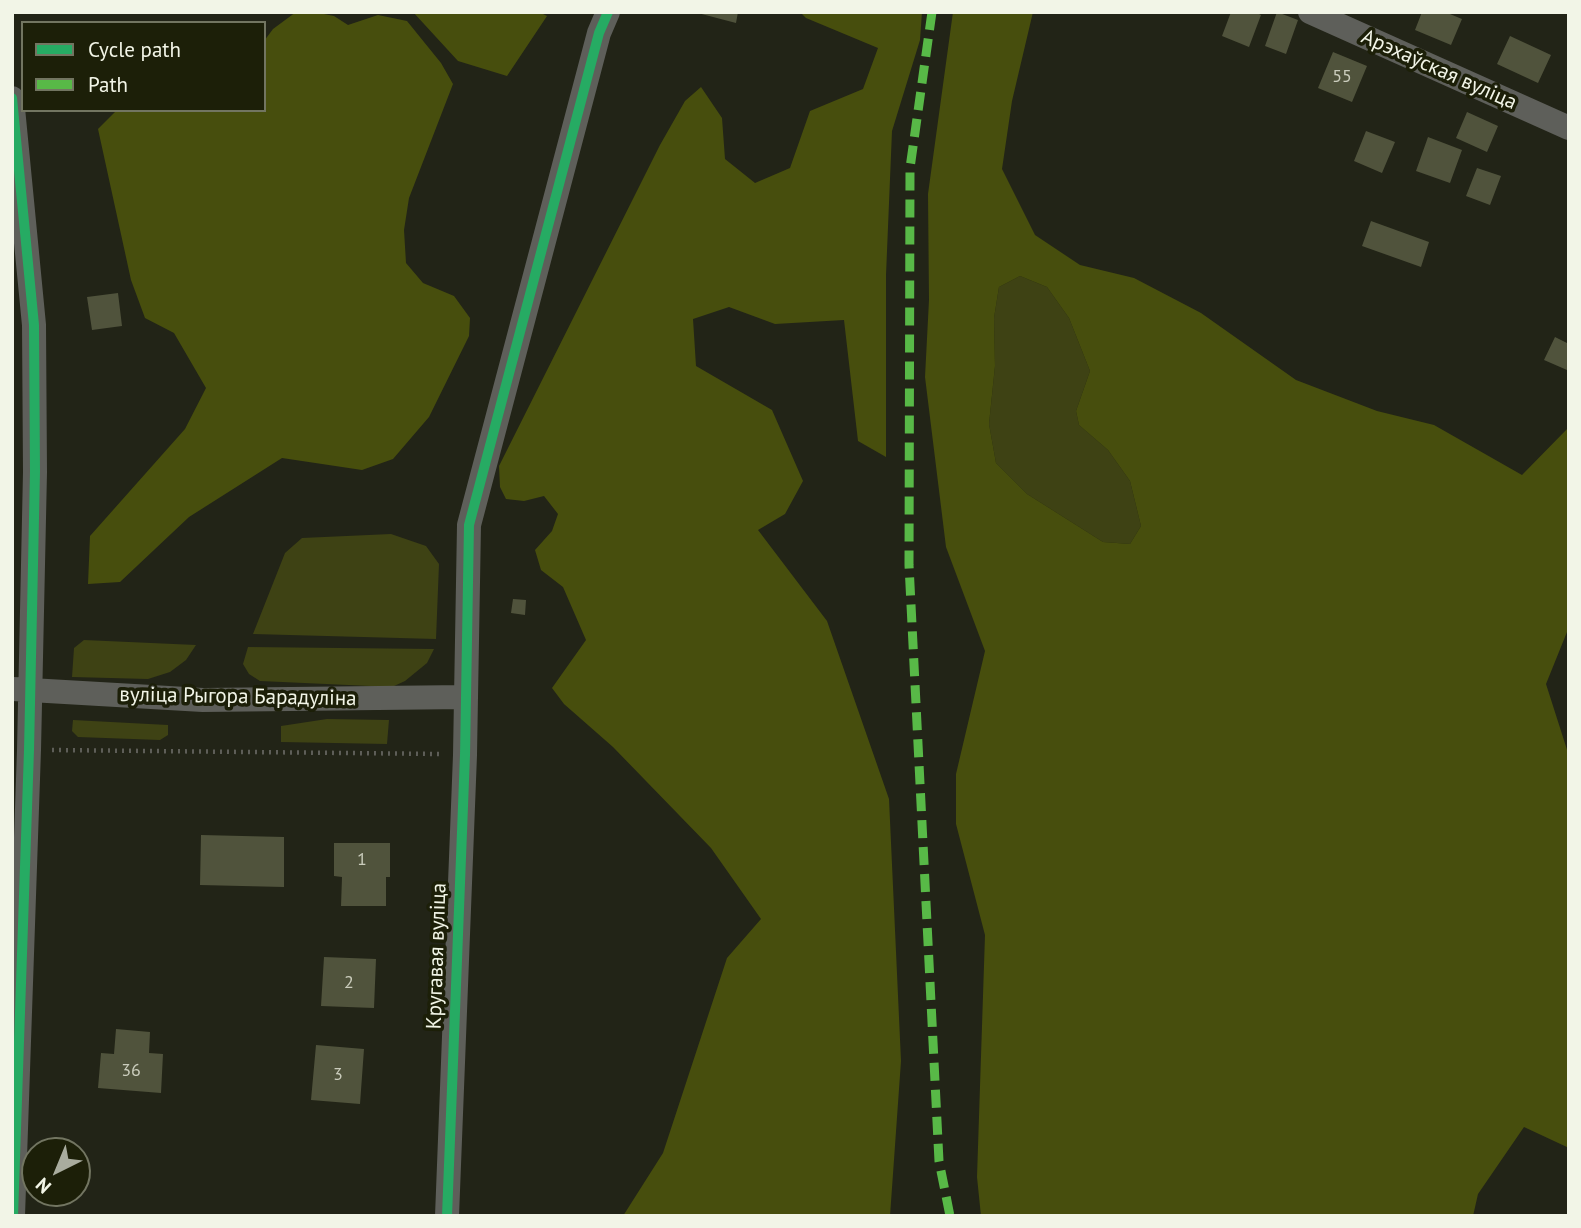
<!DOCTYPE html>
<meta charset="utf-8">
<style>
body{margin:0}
#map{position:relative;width:1581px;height:1228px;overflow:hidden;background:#222417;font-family:"PT Sans",sans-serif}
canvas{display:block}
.frame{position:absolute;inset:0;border:14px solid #f2f5e7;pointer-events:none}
.legend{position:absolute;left:21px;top:21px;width:245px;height:91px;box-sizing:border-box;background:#1c1f08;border:2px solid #727561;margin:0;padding:9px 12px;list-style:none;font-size:21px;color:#f2f5e7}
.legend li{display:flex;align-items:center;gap:14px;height:35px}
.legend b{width:35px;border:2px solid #727561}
.north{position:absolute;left:21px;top:1137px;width:70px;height:70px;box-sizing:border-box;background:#1c1f08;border:2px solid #727561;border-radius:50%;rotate:223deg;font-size:19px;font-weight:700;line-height:28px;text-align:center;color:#f2f5e7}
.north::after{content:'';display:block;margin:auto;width:24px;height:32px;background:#a9ac9e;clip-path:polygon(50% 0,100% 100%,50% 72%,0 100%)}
</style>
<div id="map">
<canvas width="1581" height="1228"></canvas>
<div class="frame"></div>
<ul class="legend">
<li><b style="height:9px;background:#26ab63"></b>Cycle path</li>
<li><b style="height:9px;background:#58b947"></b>Path</li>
</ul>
<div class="north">N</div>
</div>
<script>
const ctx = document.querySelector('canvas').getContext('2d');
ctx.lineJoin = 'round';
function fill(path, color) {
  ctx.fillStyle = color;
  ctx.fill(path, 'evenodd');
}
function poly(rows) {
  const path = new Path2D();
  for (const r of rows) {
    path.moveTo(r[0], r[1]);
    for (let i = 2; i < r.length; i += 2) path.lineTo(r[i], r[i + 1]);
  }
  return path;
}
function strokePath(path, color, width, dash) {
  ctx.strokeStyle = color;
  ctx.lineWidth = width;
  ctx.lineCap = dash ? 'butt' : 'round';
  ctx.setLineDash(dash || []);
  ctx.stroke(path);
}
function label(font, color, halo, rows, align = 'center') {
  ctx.font = font + ' "PT Sans",sans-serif';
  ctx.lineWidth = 7;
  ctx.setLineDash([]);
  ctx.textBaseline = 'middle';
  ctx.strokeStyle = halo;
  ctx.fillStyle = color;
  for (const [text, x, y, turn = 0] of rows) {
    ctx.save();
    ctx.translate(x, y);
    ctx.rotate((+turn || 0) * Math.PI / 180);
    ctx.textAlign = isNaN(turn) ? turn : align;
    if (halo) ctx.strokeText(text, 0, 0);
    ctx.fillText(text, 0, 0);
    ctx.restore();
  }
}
fill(poly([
 [1020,276,1047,287,1069,318,1090,371,1076,411,1079,425,1108,450,1130,481,1141,526,1130,544,1103,542,1027,494,996,463,989,424,995,366,994,318,999,287],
 [391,534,426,546,439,564,436,639,253,634,285,553,302,538],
 [84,640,196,645,186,660,170,672,148,679,72,677,74,648],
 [248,647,434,649,427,663,405,681,392,687,260,681,249,674,243,664],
 [327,719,389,720,387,744,281,742,281,726],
 [73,720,168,725,168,735,160,740,78,737,72,731]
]), '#3e4214');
fill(poly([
 [296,12,314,12,334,16,348,25,378,15,407,21,441,63,453,84,409,198,404,230,406,263,423,283,454,296,470,318,469,336,429,417,393,459,362,470,282,458,189,517,120,582,88,584,90,536,185,429,206,388,174,333,145,318,131,280,98,129,117,110,264,110,264,41,273,29],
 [413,12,539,12,547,16,507,76,458,61],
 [800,12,922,12,920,40,892,131,886,275,886,457,858,441,844,320,775,324,729,307,693,319,696,366,772,410,803,481,785,514,758,530,827,621,889,799,901,1061,890,1216,623,1216,663,1153,727,958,761,919,711,848,613,747,564,704,552,688,586,640,563,587,541,570,535,550,552,531,558,514,544,496,524,501,506,499,500,487,499,466,660,145,685,101,701,87,722,118,725,159,755,183,790,168,810,111,863,89,878,48,806,18],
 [953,12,1033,12,1012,101,1002,169,1035,235,1080,265,1134,278,1201,313,1296,380,1377,411,1434,425,1522,475,1569,427,1569,627,1546,684,1569,756,1569,1148,1524,1127,1478,1194,1473,1216,981,1216,977,1177,985,935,956,824,956,774,985,651,946,547,925,377,929,300,928,194],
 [1020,276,1047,287,1069,318,1090,371,1076,411,1079,425,1108,450,1130,481,1141,526,1130,544,1103,542,1027,494,996,463,989,424,995,366,994,318,999,287]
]), '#474e0d');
fill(poly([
 [694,12,738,12,736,23],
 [1231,12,1255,12,1261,15,1249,47,1222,36],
 [1277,12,1298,20,1286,54,1265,46],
 [1422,12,1445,12,1462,19,1451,45,1415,30],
 [1510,36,1551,55,1538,83,1497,64],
 [1333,52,1367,66,1352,102,1318,88],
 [1467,112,1498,126,1487,152,1456,138],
 [1366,131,1395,142,1382,173,1354,161],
 [1428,137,1462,150,1450,183,1416,171],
 [1477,168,1501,176,1490,205,1466,196],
 [1371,221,1429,242,1421,267,1362,246],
 [118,293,122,326,92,330,87,297],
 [1555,337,1569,344,1567,370,1544,360],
 [513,599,526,600,525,615,511,613],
 [201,835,284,837,284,887,200,885],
 [334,843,390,843,390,877,386,877,386,906,341,906,342,877,334,876],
 [324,957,376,959,374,1008,321,1006],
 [116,1029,150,1032,149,1053,163,1054,161,1093,98,1088,101,1053,114,1054],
 [316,1045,364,1049,360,1104,311,1100]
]), '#50533c');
strokePath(poly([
 [52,750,442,754]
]), '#5e5e58', 4.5, [2, 5]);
strokePath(poly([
 [1310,12,1569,128],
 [12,98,34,325,35,472,29,750,13,1216],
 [13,689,203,700,465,697],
 [447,1216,465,755,469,525,599,33,608,12]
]), '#5e5f5a', 24);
strokePath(poly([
 [932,12,910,168,909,565,939,1161,950,1216]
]), '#58b947', 9, [18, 9]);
strokePath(poly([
 [12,98,34,325,35,472,29,750,13,1216],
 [447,1216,465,755,469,525,599,33,608,12]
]), '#26ab63', 10);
label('18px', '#caccbc', null, [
 ["55",1342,77],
 ["1",362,860],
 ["2",349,983],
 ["36",131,1071],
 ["3",338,1075]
]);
label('21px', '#f2f5e7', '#1c1f08', [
 ["Арэхаўская вуліца",1439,70,24],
 ["вуліца Рыгора Барадуліна",238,697,1],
 ["Кругавая вуліца",437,956,-88]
]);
</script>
